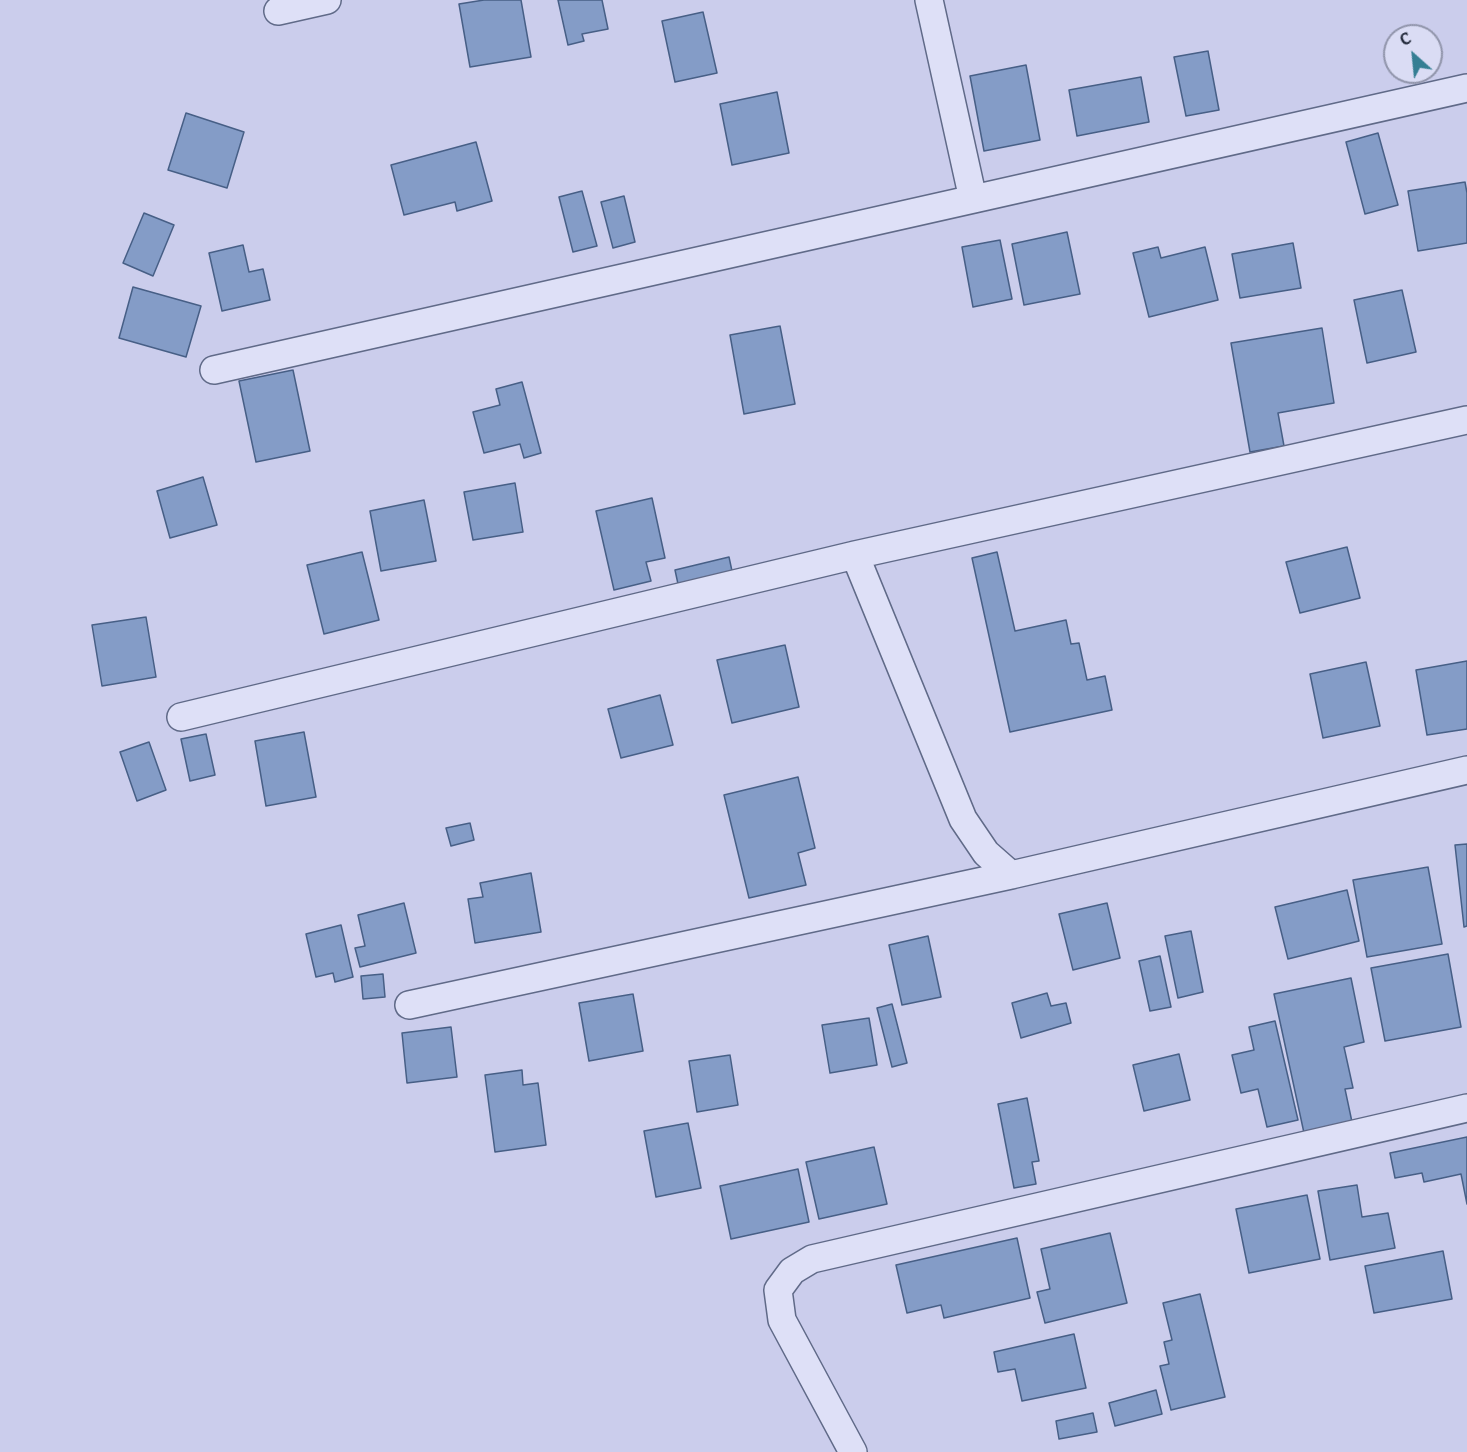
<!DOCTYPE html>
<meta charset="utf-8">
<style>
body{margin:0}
#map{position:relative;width:1467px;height:1452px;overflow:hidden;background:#cbcdec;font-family:Bitter,serif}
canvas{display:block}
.north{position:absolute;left:1383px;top:24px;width:60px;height:60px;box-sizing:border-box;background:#dadcf4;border:2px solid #9094aa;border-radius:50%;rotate:333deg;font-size:16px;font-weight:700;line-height:24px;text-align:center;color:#22293a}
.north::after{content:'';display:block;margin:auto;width:21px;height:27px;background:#347e93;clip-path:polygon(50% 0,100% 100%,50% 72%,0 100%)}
</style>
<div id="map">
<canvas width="1467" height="1452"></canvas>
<div class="north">С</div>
</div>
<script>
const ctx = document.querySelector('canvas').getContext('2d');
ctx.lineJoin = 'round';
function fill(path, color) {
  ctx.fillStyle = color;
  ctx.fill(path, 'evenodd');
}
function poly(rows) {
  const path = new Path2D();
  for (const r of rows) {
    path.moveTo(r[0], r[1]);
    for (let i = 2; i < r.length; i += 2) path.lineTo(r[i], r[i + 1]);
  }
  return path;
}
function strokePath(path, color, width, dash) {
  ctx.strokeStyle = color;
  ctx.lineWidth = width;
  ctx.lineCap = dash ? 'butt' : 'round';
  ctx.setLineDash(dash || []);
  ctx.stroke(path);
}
const building = poly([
 [484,0,521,0,531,57,470,67,459,4,484,0],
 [558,0,602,0,608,29,582,34,584,41,568,45,558,0],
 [703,12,717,73,675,82,662,21,703,12],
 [1208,51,1219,110,1186,116,1174,57,1208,51],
 [1026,65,1040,140,984,151,970,76,1026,65],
 [1141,77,1149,122,1077,136,1069,90,1141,77],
 [777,92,789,153,732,165,720,104,777,92],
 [186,113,244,132,227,188,168,170,186,113],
 [1378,133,1398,205,1365,214,1346,142,1378,133],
 [476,142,492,201,457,211,455,202,404,215,391,165,476,142],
 [1465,182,1467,193,1467,243,1418,251,1408,191,1465,182],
 [582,191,597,246,573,252,559,197,582,191],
 [624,196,635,242,613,248,601,202,624,196],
 [144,213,174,225,153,276,123,263,144,213],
 [1067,232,1080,294,1024,305,1012,244,1067,232],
 [1000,240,1012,299,973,307,962,247,1000,240],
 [1293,243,1301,288,1240,298,1232,254,1293,243],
 [243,245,249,272,263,269,270,300,222,311,209,253,243,245],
 [1158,247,1161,258,1205,247,1218,300,1149,317,1133,253,1158,247],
 [133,287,201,306,186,357,119,338,133,287],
 [1402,290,1416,352,1367,363,1354,300,1402,290],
 [780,326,795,404,744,414,730,335,780,326],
 [1322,328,1334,403,1278,413,1284,446,1250,452,1231,343,1322,328],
 [293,370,310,451,256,462,239,381,293,370],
 [522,382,541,453,524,458,520,444,484,453,473,412,500,405,496,389,522,382],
 [203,477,217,525,170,538,157,491,203,477],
 [515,483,523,532,473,540,464,492,515,483],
 [652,498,665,558,646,562,651,581,614,590,596,511,652,498],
 [424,500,436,561,381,571,370,511,424,500],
 [1347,547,1360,598,1300,613,1286,562,1347,547],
 [362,552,379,620,324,634,307,565,362,552],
 [997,552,1015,631,1066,620,1071,644,1079,643,1087,680,1105,676,1112,710,1010,732,972,558,997,552],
 [729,557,732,571,678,584,675,570,729,557],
 [146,617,156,677,102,686,92,625,146,617],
 [785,645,799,707,732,723,717,660,785,645],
 [1467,661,1467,729,1427,735,1416,670,1467,661],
 [1366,662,1380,726,1323,738,1310,674,1366,662],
 [660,695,673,745,621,758,608,709,660,695],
 [304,732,316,797,266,806,255,741,304,732],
 [206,734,215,775,190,781,181,739,206,734],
 [149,742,166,790,137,801,120,752,149,742],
 [798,777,815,848,798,853,806,885,749,898,724,795,798,777],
 [470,823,474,840,451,846,446,828,470,823],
 [1467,844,1467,926,1464,927,1455,845,1467,844],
 [1428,867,1442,944,1367,957,1353,880,1428,867],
 [531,873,541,932,475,943,468,899,483,897,480,883,531,873],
 [1347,890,1359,941,1288,959,1275,907,1347,890],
 [404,903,416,953,360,967,355,948,365,946,358,915,404,903],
 [1107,903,1120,958,1073,970,1059,914,1107,903],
 [341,925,353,977,335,982,333,973,316,977,306,934,341,925],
 [1191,931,1203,992,1178,998,1165,936,1191,931],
 [928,936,941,997,902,1005,889,945,928,936],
 [1448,954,1461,1027,1385,1041,1371,968,1448,954],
 [1160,956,1171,1007,1150,1011,1139,961,1160,956],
 [383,974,385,997,363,999,361,976,383,974],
 [1351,978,1364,1042,1344,1047,1353,1088,1345,1089,1352,1122,1304,1133,1274,994,1351,978],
 [1047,993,1051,1006,1066,1003,1071,1023,1021,1038,1012,1003,1047,993],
 [633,994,643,1051,589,1061,579,1003,633,994],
 [892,1004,907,1063,892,1067,877,1008,892,1004],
 [869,1018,877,1065,830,1073,822,1025,869,1018],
 [1275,1021,1298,1120,1267,1127,1258,1089,1241,1093,1232,1055,1254,1050,1249,1027,1275,1021],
 [451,1027,457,1077,407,1083,402,1033,451,1027],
 [1179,1054,1190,1100,1144,1111,1133,1065,1179,1054],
 [730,1055,738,1105,697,1112,689,1061,730,1055],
 [522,1070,523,1085,538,1083,546,1145,495,1152,485,1075,522,1070],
 [1027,1098,1039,1161,1032,1162,1036,1184,1014,1188,998,1104,1027,1098],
 [688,1123,701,1188,656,1197,644,1131,688,1123],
 [1467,1137,1467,1204,1461,1174,1424,1182,1422,1173,1395,1178,1390,1153,1467,1137],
 [874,1147,887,1204,819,1219,806,1162,874,1147],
 [798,1169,809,1222,731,1239,720,1186,798,1169],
 [1357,1185,1362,1217,1388,1213,1395,1248,1330,1260,1318,1191,1357,1185],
 [1307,1195,1320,1259,1249,1273,1236,1209,1307,1195],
 [1110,1233,1127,1303,1045,1323,1037,1292,1050,1289,1041,1249,1110,1233],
 [1017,1238,1030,1298,944,1318,941,1305,907,1313,896,1265,1017,1238],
 [1443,1251,1452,1299,1374,1313,1365,1266,1443,1251],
 [1200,1294,1225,1397,1171,1410,1160,1366,1169,1364,1164,1342,1172,1340,1163,1303,1200,1294],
 [1074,1334,1086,1388,1022,1401,1015,1369,998,1372,994,1352,1074,1334],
 [1156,1390,1162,1414,1115,1426,1109,1403,1156,1390],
 [1093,1413,1097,1432,1059,1439,1056,1421,1093,1413]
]);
fill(building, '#849cc7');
strokePath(building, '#475f86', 1.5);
const minor = poly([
 [929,0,973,199],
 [278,11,327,0],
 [214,370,1467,88],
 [855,555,963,819,986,853,1011,875,1467,770],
 [181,717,855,555,1467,420],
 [409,1005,1011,875],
 [853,1452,782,1320,778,1290,792,1271,812,1259,1467,1108]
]);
strokePath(minor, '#606a88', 30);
strokePath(minor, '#dee0f7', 27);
</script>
